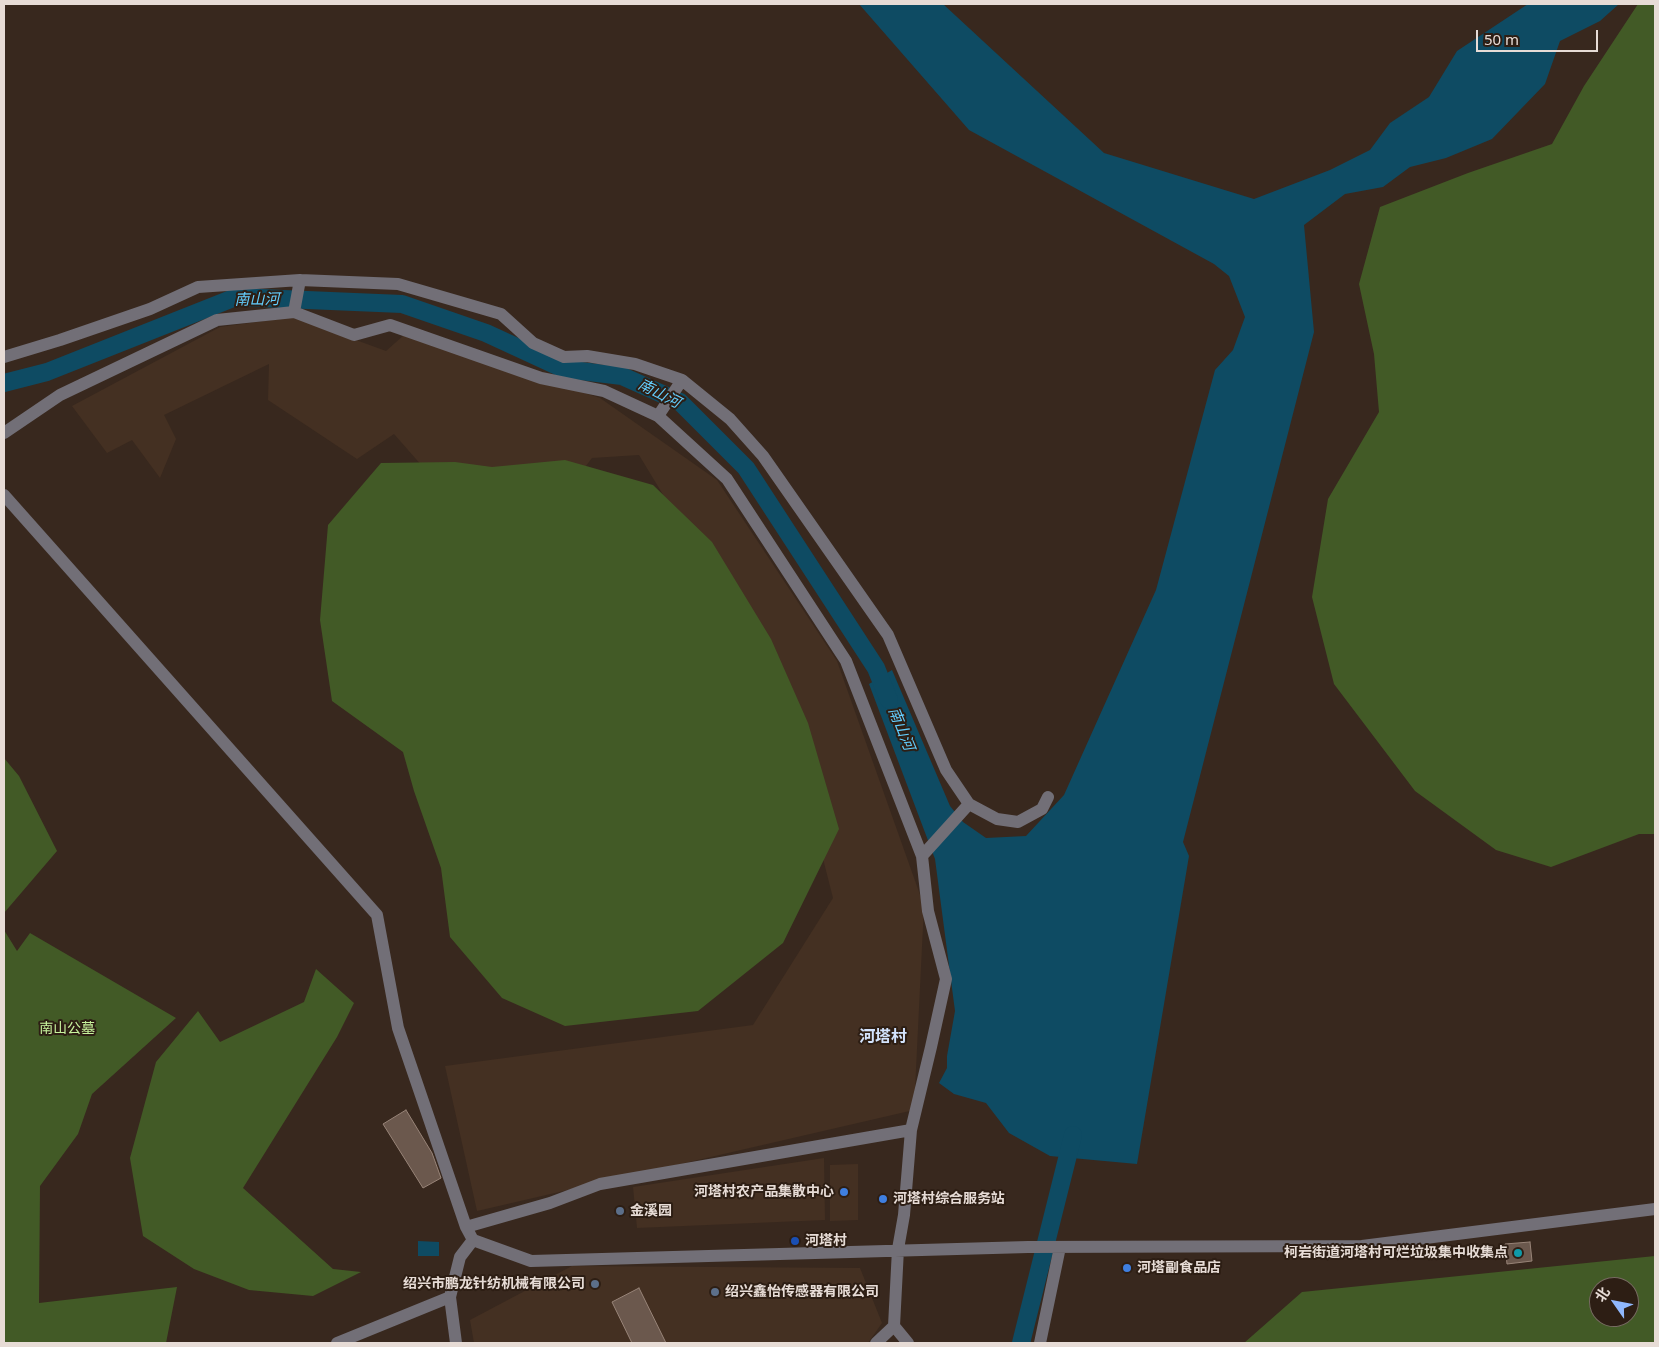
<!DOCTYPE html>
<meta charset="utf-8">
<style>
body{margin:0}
#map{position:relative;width:1659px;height:1347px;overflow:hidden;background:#38281e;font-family:"Noto Sans","Noto Sans SC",sans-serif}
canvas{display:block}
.frame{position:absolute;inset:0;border:5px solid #e7dcd6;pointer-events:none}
.north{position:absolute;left:1589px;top:1277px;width:50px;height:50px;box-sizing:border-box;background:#2d1e14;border:1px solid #776a62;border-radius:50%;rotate:303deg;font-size:14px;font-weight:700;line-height:20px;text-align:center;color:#e7dcd6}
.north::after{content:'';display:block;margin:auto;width:18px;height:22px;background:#90b8fd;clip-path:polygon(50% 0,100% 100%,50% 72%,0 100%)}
.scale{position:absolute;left:1476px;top:30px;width:122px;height:22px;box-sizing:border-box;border:2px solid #e7dcd6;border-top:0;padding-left:6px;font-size:15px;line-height:18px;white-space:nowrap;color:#e7dcd6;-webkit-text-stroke:4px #2d1e14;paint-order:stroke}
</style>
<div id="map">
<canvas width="1659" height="1347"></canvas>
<div class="frame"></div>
<div class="north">北</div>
<div class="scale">50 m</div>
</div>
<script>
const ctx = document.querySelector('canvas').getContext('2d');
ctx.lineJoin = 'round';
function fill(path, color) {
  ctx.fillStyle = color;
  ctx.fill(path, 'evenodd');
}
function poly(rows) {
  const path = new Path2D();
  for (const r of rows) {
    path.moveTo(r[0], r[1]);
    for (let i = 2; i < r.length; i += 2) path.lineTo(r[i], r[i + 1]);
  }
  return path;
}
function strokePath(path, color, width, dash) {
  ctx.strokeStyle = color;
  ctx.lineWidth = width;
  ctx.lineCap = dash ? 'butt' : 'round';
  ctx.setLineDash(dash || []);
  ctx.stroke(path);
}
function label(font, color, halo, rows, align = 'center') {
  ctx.font = font + ' "Noto Sans","Noto Sans SC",sans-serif';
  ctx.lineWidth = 4;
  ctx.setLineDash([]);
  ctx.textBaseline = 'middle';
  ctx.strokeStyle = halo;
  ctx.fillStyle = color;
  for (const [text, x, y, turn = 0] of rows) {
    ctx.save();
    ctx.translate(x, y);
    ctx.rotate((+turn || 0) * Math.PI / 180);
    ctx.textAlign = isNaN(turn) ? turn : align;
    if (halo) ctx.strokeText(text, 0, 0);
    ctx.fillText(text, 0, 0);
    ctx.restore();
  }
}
fill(poly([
 [293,317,386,351,404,335,600,398,717,480,837,661,924,906,914,1110,477,1211,445,1066,753,1025,833,898,779,686,639,455,592,458,559,501,423,467,394,434,357,459,268,400,269,364,164,415,176,439,160,478,132,440,107,453,72,406,220,327],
 [824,1158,825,1220,637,1228,633,1187],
 [858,1164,858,1220,830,1221,830,1165],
 [572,1266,860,1268,882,1323,868,1343,474,1343,470,1320]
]), '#443022');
fill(poly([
 [1638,4,1655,4,1655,834,1639,834,1551,867,1496,850,1415,791,1334,684,1312,597,1328,499,1379,412,1374,354,1359,284,1380,207,1468,173,1552,144,1584,86],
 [565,460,653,485,712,542,771,639,808,723,839,829,783,943,698,1011,565,1026,502,998,450,937,441,868,414,791,403,752,332,701,320,620,328,525,381,463,455,462,492,467],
 [4,758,19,776,57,851,4,913],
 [4,930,17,951,30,933,176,1018,92,1094,78,1134,40,1186,39,1303,177,1287,166,1343,4,1343],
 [316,969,354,1003,337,1037,243,1188,333,1269,361,1272,313,1296,249,1290,194,1269,143,1236,130,1158,156,1062,198,1011,220,1042,304,1002],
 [1655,1256,1655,1343,1244,1343,1302,1292],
 [1599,1287,1629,1287,1629,1317,1599,1317]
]), '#425a26');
fill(poly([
 [859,4,943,4,1104,153,1254,199,1330,170,1370,150,1390,123,1429,97,1457,51,1528,4,1619,4,1600,21,1560,41,1545,84,1492,139,1446,158,1410,167,1383,187,1345,194,1304,225,1314,332,1183,842,1189,856,1137,1164,1050,1156,1009,1133,986,1103,954,1094,939,1083,947,1068,947,1056,955,1011,935,859,869,684,892,670,950,806,963,822,986,838,1026,836,1064,795,1156,590,1215,370,1233,350,1245,317,1229,276,1214,264,969,130],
 [418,1241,439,1242,439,1256,418,1256]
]), '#0e4b63');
strokePath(poly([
 [4,383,47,372,236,297,402,304,486,333,564,369,622,376,680,402,746,468,876,668,889,700],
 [1021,1343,1073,1135]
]), '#0e4b63', 18);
const building = poly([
 [406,1110,432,1153,441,1178,423,1188,383,1124,406,1110],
 [1530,1242,1532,1261,1507,1264,1505,1244,1530,1242],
 [639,1288,666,1343,632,1343,612,1302,639,1288]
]);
fill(building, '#6b584d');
strokePath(building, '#988478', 1);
strokePath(poly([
 [294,312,300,280],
 [4,357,60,340,150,309,198,287,300,280,398,284,501,314,533,343,564,357,587,356,635,364,682,380,730,419,763,456,888,635,946,770,969,804,997,819,1018,822,1042,809,1048,797],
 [658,416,682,380],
 [4,433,60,395,217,320,294,312,354,335,390,325,541,378,604,391,658,416,727,479,846,661,922,856,928,911,946,979,931,1047,911,1130,904,1215,898,1249,894,1326,876,1343],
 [4,495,377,915,398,1028,466,1227,473,1240,531,1261,1028,1247,1362,1246,1655,1209],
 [922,856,969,804],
 [466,1227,550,1203,600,1184,911,1130],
 [894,1326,908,1343],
 [337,1343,450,1297],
 [456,1343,450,1297,460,1257,473,1240],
 [1040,1343,1060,1247]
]), '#726f77', 12);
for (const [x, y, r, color] of [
 [844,1192,5,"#3f7fe0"],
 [883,1199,5,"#3f7fe0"],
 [620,1211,5,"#5c6f8a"],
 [795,1241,5,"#1a4fb4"],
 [1518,1253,5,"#0f9aa8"],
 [1127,1268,5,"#3f7fe0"],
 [595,1284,5,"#5c6f8a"],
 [715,1292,5,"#5c6f8a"]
]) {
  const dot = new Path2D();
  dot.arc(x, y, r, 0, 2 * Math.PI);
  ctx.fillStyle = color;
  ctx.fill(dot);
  strokePath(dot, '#2d1e14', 2);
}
label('14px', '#c8f39d', '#2d1e14', [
 ["南山公墓",67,1029]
]);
label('bold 14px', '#e7dcd6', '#2d1e14', [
 ["河塔村农产品集散中心",834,1192,"right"],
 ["河塔村综合服务站",893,1199],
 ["金溪园",630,1211],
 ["河塔村",805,1241],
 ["柯岩街道河塔村可烂垃圾集中收集点",1508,1253,"right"],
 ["河塔副食品店",1137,1268],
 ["绍兴市鹏龙针纺机械有限公司",585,1284,"right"],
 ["绍兴鑫怡传感器有限公司",725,1292]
], 'left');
label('italic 15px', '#63cefe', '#2d1e14', [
 ["南山河",257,300,-1],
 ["南山河",659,394,27],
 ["南山河",901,729,68]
]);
label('bold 16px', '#d3e3fd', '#2d1e14', [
 ["河塔村",883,1037]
]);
</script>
